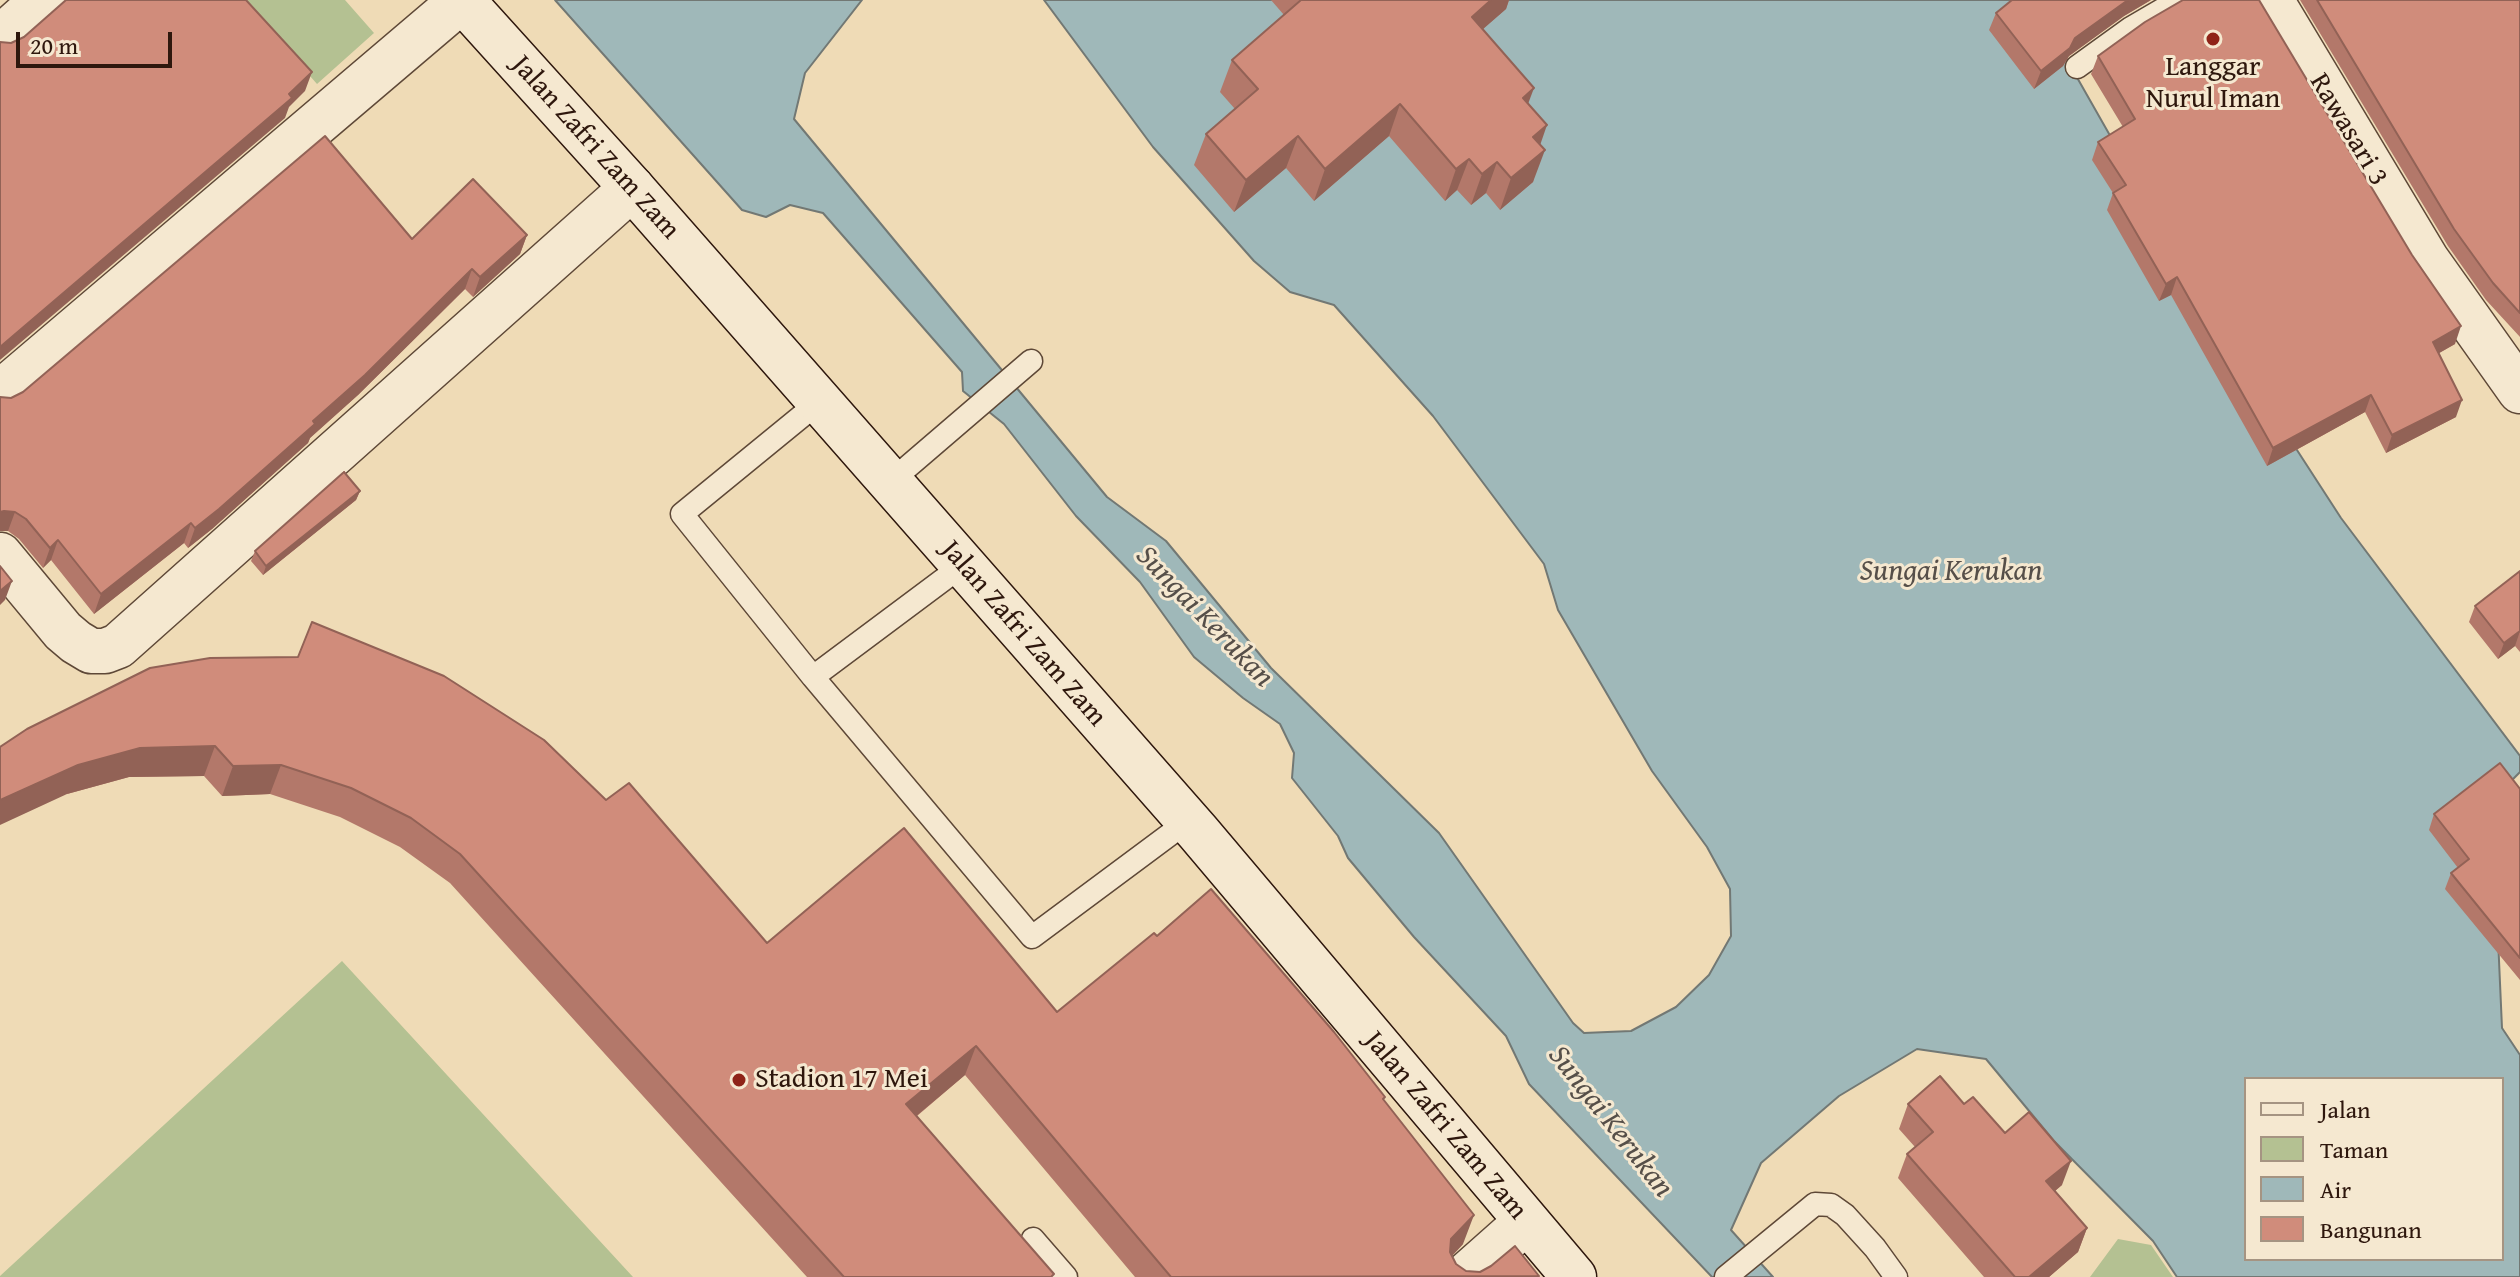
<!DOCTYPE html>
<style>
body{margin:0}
#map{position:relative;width:2520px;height:1277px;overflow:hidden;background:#efdbb6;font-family:"Gentium Book Plus",serif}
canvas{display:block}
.legend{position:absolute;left:2244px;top:1077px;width:260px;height:184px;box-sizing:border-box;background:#f5e8d0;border:2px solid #a59482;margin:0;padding:10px 14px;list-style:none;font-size:24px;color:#2e170d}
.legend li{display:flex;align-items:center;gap:16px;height:40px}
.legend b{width:40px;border:2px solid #a59482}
.scale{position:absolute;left:16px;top:32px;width:156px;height:36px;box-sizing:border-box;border:4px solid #2e170d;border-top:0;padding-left:10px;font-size:24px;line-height:28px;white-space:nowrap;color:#2e170d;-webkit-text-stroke:6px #f5e8d0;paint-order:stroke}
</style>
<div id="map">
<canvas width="2520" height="1277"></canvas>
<ul class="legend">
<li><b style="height:10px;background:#f5e8d0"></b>Jalan</li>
<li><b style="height:22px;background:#b4c192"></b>Taman</li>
<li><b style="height:22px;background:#9fb8b9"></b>Air</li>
<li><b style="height:22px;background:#d08c7b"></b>Bangunan</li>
</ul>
<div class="scale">20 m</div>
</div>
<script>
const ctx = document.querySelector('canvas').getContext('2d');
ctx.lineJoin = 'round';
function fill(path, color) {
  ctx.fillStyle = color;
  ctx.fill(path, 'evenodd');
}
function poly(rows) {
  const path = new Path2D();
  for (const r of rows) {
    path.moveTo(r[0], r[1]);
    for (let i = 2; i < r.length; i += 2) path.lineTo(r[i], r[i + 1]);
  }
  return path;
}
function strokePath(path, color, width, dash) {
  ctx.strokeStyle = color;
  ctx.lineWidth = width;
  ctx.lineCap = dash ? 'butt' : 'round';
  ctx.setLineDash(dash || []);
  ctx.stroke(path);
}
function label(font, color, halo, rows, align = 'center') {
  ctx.font = font + ' "Gentium Book Plus",serif';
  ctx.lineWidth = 6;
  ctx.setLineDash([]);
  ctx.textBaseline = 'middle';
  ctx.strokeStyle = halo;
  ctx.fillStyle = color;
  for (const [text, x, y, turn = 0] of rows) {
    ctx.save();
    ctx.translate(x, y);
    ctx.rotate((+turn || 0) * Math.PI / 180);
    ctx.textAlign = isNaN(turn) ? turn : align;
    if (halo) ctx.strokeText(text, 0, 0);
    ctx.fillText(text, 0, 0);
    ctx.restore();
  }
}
fill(poly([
 [243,0,345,0,374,33,317,84],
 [342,961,633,1277,0,1277,0,1276],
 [2118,1239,2151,1245,2173,1277,2090,1277]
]), '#b4c192');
const water = poly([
 [555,0,862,0,805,73,794,119,1107,497,1166,541,1271,668,1439,833,1573,1023,1584,1033,1631,1031,1676,1007,1709,975,1731,936,1730,889,1707,847,1652,771,1558,610,1544,564,1433,416,1334,305,1290,292,1254,261,1153,147,1044,0,2033,0,2158,220,2273,413,2341,518,2520,756,2520,772,2452,841,2498,938,2502,1028,2520,1055,2520,1277,2177,1277,2153,1241,2054,1141,1986,1059,1917,1049,1839,1096,1761,1163,1731,1230,1773,1277,1712,1277,1529,1084,1506,1036,1414,937,1348,858,1338,836,1292,778,1294,753,1280,724,1243,698,1194,657,1140,582,1076,516,1004,424,963,391,962,372,823,213,790,205,766,217,742,210,555,0],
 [2246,1079,2502,1079,2502,1259,2246,1259,2246,1079]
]);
fill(water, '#9fb8b9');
strokePath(water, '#727874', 2);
const service = poly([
 [2077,67,2131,28,2179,0],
 [819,402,682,514,813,677,1032,937,1188,821],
 [890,482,1031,361],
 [813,677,963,565],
 [1033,1239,1066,1277],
 [1726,1277,1815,1204,1831,1205,1845,1215,1875,1248,1896,1277]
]);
const minor = poly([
 [2271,0,2427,260,2520,391],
 [0,38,43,0],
 [0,393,462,0],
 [0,555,63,631,76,642,91,651,105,651,118,646,632,188],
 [1464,1277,1526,1222]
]);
const secondary = poly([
 [462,0,632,188,1198,832,1574,1277]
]);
strokePath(service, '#5e4837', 25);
strokePath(minor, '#5e4837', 47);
strokePath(secondary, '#2e170d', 47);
strokePath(service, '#f5e8d0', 22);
strokePath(minor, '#f5e8d0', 44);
strokePath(secondary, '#f5e8d0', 44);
fill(poly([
 [1271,0,1509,0,1506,9,1483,29,1528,104,1540,145,1533,182,1500,210,1486,193,1471,205,1457,190,1445,201,1389,136,1314,201,1286,168,1234,212,1194,165,1206,134,1235,109,1220,92,1232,60,1284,15],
 [2012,0,2151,0,2124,16,2069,56,2063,66,2034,89,1989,30,1996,13],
 [2300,0,2520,0,2520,337,2486,300,2448,246],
 [2098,56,2455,344,2439,353,2456,417,2386,453,2365,412,2267,466,2171,295,2159,301,2107,210,2113,193,2092,160,2098,142,2123,127,2091,74],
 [527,235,520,254,473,297,465,289,358,395,310,438,308,443,212,529,188,548,184,543,94,614,51,560,43,568,19,539,8,531,0,531,0,397,11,398,412,239],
 [360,491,356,500,263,575,251,561,255,551],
 [2520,571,2520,652,2515,646,2498,659,2469,622,2475,606],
 [150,668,606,800,767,943,1057,1012,1157,936,1384,1100,1463,1244,1452,1256,1456,1264,1466,1271,1538,1277,1135,1277,965,1075,917,1116,1052,1277,807,1277,450,883,400,847,340,817,270,794,222,796,204,776,129,777,67,794],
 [2520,789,2520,980,2445,889,2451,873,2458,868,2429,830,2434,814],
 [1908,1104,1964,1104,2062,1185,2055,1191,2087,1228,2078,1252,2049,1277,1984,1277,1898,1178,1907,1154,1915,1147,1899,1129]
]), '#b3786a');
fill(poly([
 [1491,0,1509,0,1506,9,1460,49,1472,17],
 [2128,0,2151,0,2124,16,2069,56,2063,66,2034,89,2041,71,2075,38],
 [312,72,305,91,289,107,285,118,0,360,0,347,289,94],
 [1534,88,1522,120,1523,98],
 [1400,104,1389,136,1314,201,1325,169],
 [1547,125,1536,157,1533,137],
 [1298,136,1286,168,1234,212,1246,180],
 [1545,150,1533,182,1500,210,1511,178],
 [1469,159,1457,190,1445,201,1456,169],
 [1497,162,1486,193,1471,205,1482,174],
 [527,235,520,254,473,297,480,277],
 [472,269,465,289,358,395,310,438,308,443,212,529,188,548,195,528,313,421],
 [2177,277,2171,295,2159,301,2166,284],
 [2461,326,2455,344,2427,360,2433,342],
 [2371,395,2365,412,2267,466,2273,448],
 [2462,400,2456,417,2386,453,2392,435],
 [360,491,356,500,263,575,266,566],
 [4,511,15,512,8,531,0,531,0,512],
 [191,523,184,543,94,614,101,594],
 [58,540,51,560,43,568,50,548],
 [12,581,5,600,0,605,0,591],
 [2520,631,2515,646,2498,659,2504,643],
 [215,746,204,776,129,777,67,794,0,825,0,800,78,765,140,748],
 [281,765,270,794,222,796,233,766],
 [976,1046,965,1075,896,1133,906,1104],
 [2071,1161,2062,1185,2037,1206,2046,1181],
 [1474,1215,1463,1244,1441,1268,1451,1239],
 [2087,1228,2078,1252,2049,1277,2029,1277]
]), '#926256');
const building = poly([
 [66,0,246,0,312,72,289,94,292,98,0,347,0,42,11,43,24,37,66,0],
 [1301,0,1491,0,1472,17,1534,88,1523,98,1547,125,1533,137,1545,150,1511,178,1497,162,1482,174,1469,159,1456,169,1400,104,1325,169,1298,136,1246,180,1206,134,1258,89,1232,60,1301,0],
 [2012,0,2128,0,2075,38,2070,48,2041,71,1996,13,2012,0],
 [2183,0,2259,0,2412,255,2461,326,2433,342,2462,400,2392,435,2371,395,2273,448,2177,277,2166,284,2113,193,2126,185,2098,142,2135,119,2098,56,2145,22,2183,0],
 [2317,0,2520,0,2520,313,2493,283,2454,229,2317,0],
 [325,136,412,239,473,179,527,235,480,277,472,269,365,375,313,421,315,424,219,509,195,528,191,523,101,594,58,540,50,548,26,519,15,512,4,511,0,512,0,397,11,398,23,392,325,136],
 [344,472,360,491,266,566,255,551,344,472],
 [0,566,12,581,0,591,0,566],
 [2520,571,2520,631,2504,643,2475,606,2520,571],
 [312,622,444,676,544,740,606,800,629,783,767,943,904,828,1057,1012,1154,933,1157,936,1211,889,1334,1032,1385,1097,1383,1099,1474,1215,1451,1239,1450,1252,1456,1264,1466,1271,1480,1272,1491,1266,1515,1246,1539,1276,1171,1277,976,1046,906,1104,1054,1274,1051,1277,844,1277,460,854,411,818,351,788,281,765,233,766,215,746,140,748,78,765,0,800,0,747,27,729,150,668,210,658,298,657,312,622],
 [2500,763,2520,789,2520,958,2451,873,2469,859,2434,814,2500,763],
 [1940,1076,1964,1104,1973,1097,2005,1133,2029,1112,2071,1161,2046,1181,2087,1228,2029,1277,2015,1277,1907,1154,1933,1132,1908,1104,1940,1076]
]);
fill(building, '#d08c7b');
strokePath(building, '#926256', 2);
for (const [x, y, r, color] of [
 [2213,39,8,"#8f2418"],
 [739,1080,8,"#8f2418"]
]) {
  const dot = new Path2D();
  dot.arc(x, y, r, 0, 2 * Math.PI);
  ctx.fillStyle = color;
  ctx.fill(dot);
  strokePath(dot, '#f5e8d0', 3);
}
label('28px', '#2e170d', '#f5e8d0', [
 ["Langgar",2213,68],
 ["Nurul Iman",2213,100],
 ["Stadion 17 Mei",755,1080,"left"]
]);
label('28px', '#2e170d', '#f5e8d0', [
 ["Rawasari 3",2348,130,59],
 ["Jalan Zafri Zam Zam",595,148,48],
 ["Jalan Zafri Zam Zam",1023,634,49],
 ["Jalan Zafri Zam Zam",1445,1126,50]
]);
label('italic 30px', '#564f49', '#f5e8d0', [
 ["Sungai Kerukan",1951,572],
 ["Sungai Kerukan",1204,617,46],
 ["Sungai Kerukan",1610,1122,52]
]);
</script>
